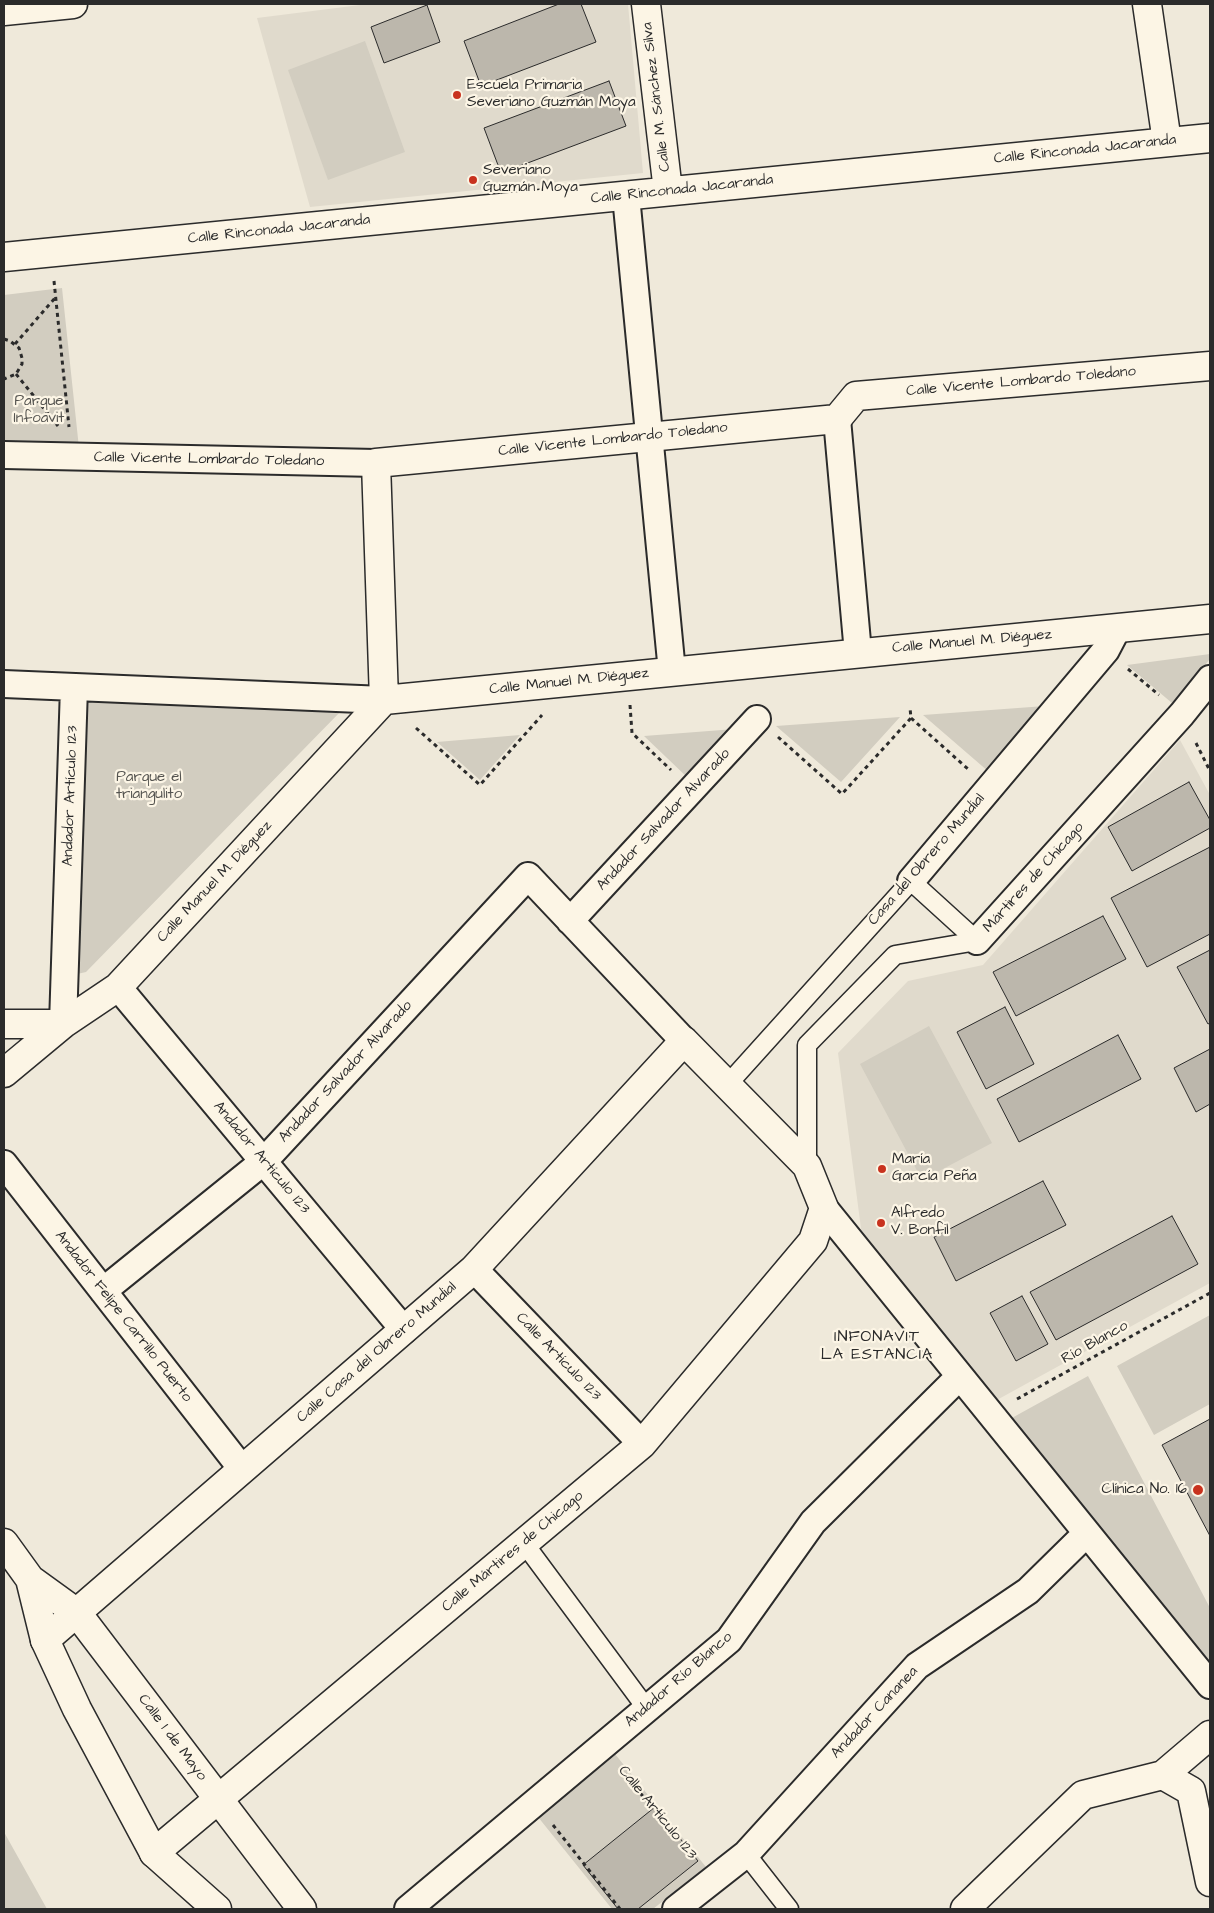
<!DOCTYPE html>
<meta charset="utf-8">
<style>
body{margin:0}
#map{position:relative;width:1214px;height:1913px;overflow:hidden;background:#efe9da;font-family:"Architects Daughter",sans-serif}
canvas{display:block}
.frame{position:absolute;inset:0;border:5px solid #2b2b2b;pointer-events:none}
</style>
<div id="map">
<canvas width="1214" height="1913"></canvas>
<div class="frame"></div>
</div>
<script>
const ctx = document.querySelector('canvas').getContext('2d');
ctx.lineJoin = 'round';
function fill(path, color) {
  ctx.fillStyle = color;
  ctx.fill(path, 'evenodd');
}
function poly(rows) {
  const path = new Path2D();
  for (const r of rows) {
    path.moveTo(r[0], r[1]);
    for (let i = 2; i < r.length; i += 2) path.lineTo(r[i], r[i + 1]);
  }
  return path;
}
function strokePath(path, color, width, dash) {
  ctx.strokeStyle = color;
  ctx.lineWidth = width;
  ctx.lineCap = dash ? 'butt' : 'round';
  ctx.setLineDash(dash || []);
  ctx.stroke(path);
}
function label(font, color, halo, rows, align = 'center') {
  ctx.font = font + ' "Architects Daughter",sans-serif';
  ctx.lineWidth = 4.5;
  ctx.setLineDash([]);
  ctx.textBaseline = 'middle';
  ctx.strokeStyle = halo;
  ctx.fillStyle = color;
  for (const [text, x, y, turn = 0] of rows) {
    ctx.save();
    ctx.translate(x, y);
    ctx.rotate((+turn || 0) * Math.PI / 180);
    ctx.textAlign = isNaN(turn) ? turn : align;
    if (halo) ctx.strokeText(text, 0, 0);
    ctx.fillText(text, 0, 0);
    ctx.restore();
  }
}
fill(poly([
 [368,4,628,4,643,173,310,207,257,18],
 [1180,740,1210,795,1210,1283,995,1401,862,1236,838,1053,908,981,983,965]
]), '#e0dacc');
fill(poly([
 [365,41,405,152,328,180,288,70],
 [62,288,79,448,4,445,4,295],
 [1210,654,1210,659,1172,703,1127,665],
 [68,699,342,710,86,972,55,979],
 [1045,706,989,772,923,715],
 [900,717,841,782,776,726],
 [735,729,689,779,644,736],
 [520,735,480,780,437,742],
 [929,1026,992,1143,922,1180,860,1064],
 [1210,1315,1210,1404,1154,1435,1117,1366],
 [1088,1376,1210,1608,1210,1668,1010,1419],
 [615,1754,706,1867,653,1909,612,1909,538,1817],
 [4,1832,47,1909,4,1909]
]), '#d2cdc0');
const building = poly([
 [559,4,581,4,596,42,481,86,464,41,559,4],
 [427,5,440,42,384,63,371,27,427,5],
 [609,81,626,126,501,173,484,128,609,81],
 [1189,782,1210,820,1210,828,1132,871,1108,827,1189,782],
 [1210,847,1210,934,1147,967,1111,898,1210,847],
 [1103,916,1126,959,1016,1016,993,972,1103,916],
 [1210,950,1210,1023,1208,1024,1177,967,1210,950],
 [1005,1007,1034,1064,986,1089,957,1032,1005,1007],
 [1118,1035,1141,1079,1019,1142,997,1099,1118,1035],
 [1210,1049,1210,1104,1196,1112,1174,1068,1210,1049],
 [1043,1181,1066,1225,956,1281,934,1237,1043,1181],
 [1172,1216,1198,1264,1056,1340,1030,1292,1172,1216],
 [1022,1296,1048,1344,1016,1361,990,1313,1022,1296],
 [1210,1419,1210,1536,1162,1445,1210,1419],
 [655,1807,698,1861,638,1909,618,1909,583,1865,655,1807]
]);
fill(building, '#bcb7ac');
strokePath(building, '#2b2b2b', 1);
const service = poly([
 [728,1084,911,881,977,941],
 [807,1166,807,1045,895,955,977,941],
 [524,1543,647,1709],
 [746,1854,789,1909]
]);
const pedestrian = poly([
 [626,196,672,672],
 [837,419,858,653],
 [4,455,376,463],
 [4,684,384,700],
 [911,881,1106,650,1117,629],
 [570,921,757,719],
 [977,941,1182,714,1210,679],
 [118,987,404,1330],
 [63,1024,74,687],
 [4,1164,242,1469],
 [824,1208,1210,1685],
 [474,1269,642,1444],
 [103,1291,264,1161,528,876,684,1041],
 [408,1909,729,1640,813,1522,960,1376],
 [676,1909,746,1854,917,1666,1028,1591,1087,1533]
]);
const minor = poly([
 [646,4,668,191],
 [1147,4,1167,142],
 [4,11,73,4],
 [4,257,1210,138],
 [384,700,376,463,837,419,856,396,1210,366],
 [4,1024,63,1024],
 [4,1073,63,1024,118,987,384,700,1210,619],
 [45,1640,474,1269,684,1041,807,1166,824,1208,813,1241,642,1444,154,1853],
 [1163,1775,1191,1791,1210,1882],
 [965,1909,1083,1795,1163,1775,1210,1735]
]);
const tertiary = poly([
 [4,1543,30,1579,77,1613,302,1909],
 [30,1579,45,1640,77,1709,154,1853,217,1909]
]);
strokePath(service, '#2b2b2b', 21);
strokePath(pedestrian, '#2b2b2b', 30);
strokePath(minor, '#2b2b2b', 31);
strokePath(tertiary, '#2b2b2b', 31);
strokePath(poly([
 [54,281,69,427],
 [4,339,10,341,19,348,22,358,22,364,16,374,4,379],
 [15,344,55,298],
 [16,374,58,426],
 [1128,669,1159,695],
 [630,705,632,733,671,770],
 [911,718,968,769],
 [416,728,480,785,542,715],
 [778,737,842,794,911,718,910,708],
 [1196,743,1210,771],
 [1017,1399,1210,1293],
 [620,1768,693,1858],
 [553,1825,620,1909]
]), '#2b2b2b', 3, [4, 4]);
strokePath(service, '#fcf5e5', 18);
strokePath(pedestrian, '#fcf5e5', 26);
strokePath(minor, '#fcf5e5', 28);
strokePath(tertiary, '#fcf5e5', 28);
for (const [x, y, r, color] of [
 [457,95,5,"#c8321e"],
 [473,180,5,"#c8321e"],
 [882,1169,5,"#c8321e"],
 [881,1223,5,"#c8321e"],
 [1198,1490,6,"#c8321e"]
]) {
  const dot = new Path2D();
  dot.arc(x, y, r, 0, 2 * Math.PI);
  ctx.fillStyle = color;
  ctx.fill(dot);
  strokePath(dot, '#fcf5e5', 2);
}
label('15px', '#2b2b2b', '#fcf5e5', [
 ["Escuela Primaria",467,86],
 ["Severiano Guzmán Moya",467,103],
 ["Severiano",483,171],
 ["Guzmán Moya",483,188],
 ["María",892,1160],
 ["García Peña",892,1177],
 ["Alfredo",891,1214],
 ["V. Bonfil",891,1231],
 ["Clínica No. 16",1187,1490,"right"]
], 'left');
label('15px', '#2b2b2b', '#fcf5e5', [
 ["Calle M. Sánchez Silva",657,97,-97],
 ["Calle Rinconada Jacaranda",1085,150,-6],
 ["Calle Rinconada Jacaranda",682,190,-6],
 ["Calle Rinconada Jacaranda",279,230,-6],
 ["Calle Vicente Lombardo Toledano",1021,382,-5],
 ["Calle Vicente Lombardo Toledano",613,440,-6],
 ["Calle Vicente Lombardo Toledano",209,460,1],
 ["Calle Manuel M. Diéguez",972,642,-5],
 ["Calle Manuel M. Diéguez",569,682,-6],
 ["Andador Artículo 123",71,796,-88],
 ["Andador Salvador Alvarado",664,820,-47],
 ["Casa del Obrero Mundial",927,860,-49],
 ["Mártires de Chicago",1034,878,-48],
 ["Calle Manuel M. Diéguez",215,882,-47],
 ["Andador Salvador Alvarado",346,1072,-47],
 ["Andador Artículo 123",261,1158,50],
 ["Andador Felipe Carrillo Puerto",123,1317,52],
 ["Río Blanco",1095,1343,-29],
 ["Calle Casa del Obrero Mundial",377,1353,-41],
 ["Calle Artículo 123",558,1357,46],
 ["Calle Mártires de Chicago",513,1552,-40],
 ["Andador Río Blanco",679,1680,-41],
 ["Andador Cananea",875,1713,-47],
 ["Calle 1 de Mayo",172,1738,53],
 ["Calle Artículo 123",657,1813,51]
]);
label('15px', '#555450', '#fcf5e5', [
 ["Parque",39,402],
 ["Infoavit",39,419],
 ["Parque el",149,778],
 ["triangulito",149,795]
]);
ctx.letterSpacing = '1px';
label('16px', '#2b2b2b', '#fcf5e5', [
 ["INFONAVIT",877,1338],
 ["LA ESTANCIA",877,1356]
]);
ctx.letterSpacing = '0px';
</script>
